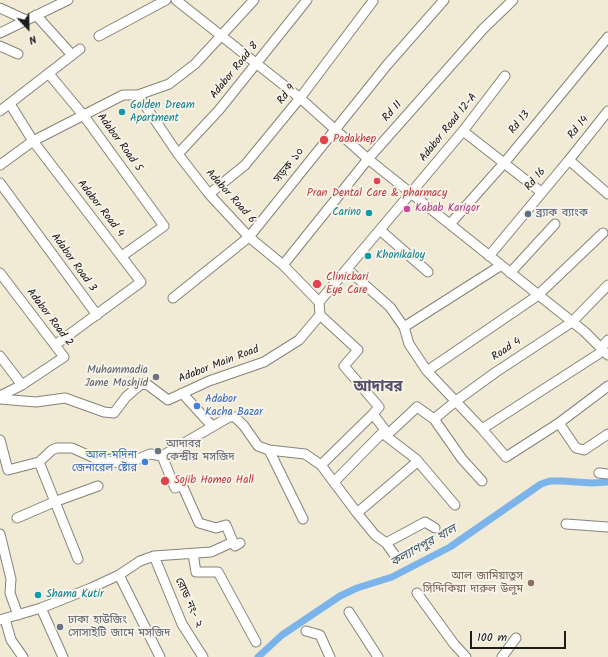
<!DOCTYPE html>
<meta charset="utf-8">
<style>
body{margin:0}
#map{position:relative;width:608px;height:657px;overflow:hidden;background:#f1ead5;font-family:Kalam,sans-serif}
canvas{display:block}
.north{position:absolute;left:8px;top:8px;width:40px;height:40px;-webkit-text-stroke:3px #f7f3e8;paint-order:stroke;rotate:158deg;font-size:11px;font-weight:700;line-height:16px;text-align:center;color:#1c1c1c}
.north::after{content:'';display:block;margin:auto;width:14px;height:18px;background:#1c1c1c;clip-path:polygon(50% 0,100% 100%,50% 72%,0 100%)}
.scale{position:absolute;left:470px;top:631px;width:96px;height:18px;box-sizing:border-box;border:2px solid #1c1c1c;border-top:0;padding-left:5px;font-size:12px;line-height:14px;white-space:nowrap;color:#1c1c1c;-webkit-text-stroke:3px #f7f3e8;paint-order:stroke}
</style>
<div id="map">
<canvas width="608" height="657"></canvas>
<div class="north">N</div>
<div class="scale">100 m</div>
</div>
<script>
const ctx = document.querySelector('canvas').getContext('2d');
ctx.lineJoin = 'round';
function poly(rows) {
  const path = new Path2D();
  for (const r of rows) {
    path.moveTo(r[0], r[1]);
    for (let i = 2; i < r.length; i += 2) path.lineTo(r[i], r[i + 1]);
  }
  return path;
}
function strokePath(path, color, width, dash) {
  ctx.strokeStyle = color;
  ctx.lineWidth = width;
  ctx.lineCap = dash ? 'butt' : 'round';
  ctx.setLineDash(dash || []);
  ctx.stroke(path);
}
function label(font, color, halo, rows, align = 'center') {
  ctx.font = font + ' Kalam,"Noto Sans Bengali",sans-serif';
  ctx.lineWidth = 4;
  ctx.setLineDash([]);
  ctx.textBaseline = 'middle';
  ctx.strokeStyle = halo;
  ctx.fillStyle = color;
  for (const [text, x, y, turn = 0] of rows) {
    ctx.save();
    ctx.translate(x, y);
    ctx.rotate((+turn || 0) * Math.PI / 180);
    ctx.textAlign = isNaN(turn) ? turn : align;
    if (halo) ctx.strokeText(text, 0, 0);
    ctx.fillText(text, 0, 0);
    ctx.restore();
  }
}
strokePath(poly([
 [258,657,282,635,340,596,357,588,392,577,450,547,541,484,550,481,562,481,592,483,608,482]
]), '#7bb4eb', 7);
const minor = poly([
 [176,0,300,98,368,159,585,332,608,355],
 [0,8,26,20],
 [36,15,72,55],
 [0,33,68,0],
 [99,36,166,0],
 [0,46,18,54],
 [49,74,84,116,164,226,122,256],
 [138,95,178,154,209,194,249,237,283,265,319,302],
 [10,104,33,141,141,282,55,345],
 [0,111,80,49],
 [463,131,541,192],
 [178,154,219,110,307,0],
 [569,160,608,111],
 [0,165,33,141,123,95,138,95,169,84,195,64,254,0],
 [0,183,97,315],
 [209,194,245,165,300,98,373,1],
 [450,224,505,162,608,37],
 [380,230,428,272],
 [489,256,569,160,608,194],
 [283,265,368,159,483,29,513,0],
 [347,269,390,307,404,327,409,344,427,371,482,429,506,457,559,423,608,386],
 [0,273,64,357,22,385,0,396],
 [510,273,555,224],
 [173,298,249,237,387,65,444,0],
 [320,315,358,350,344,366,379,407,373,414,385,430,386,436,416,459,455,505],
 [404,327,500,266],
 [601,348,608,340],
 [0,356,22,385],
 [427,371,537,296,603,233],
 [182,393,212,426],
 [0,399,36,402,65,398,104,412,114,413,126,397,141,384,148,385,168,400,209,381,264,362,299,340,320,315,319,302,463,131,505,76],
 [434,419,456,401,496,372,572,322,608,285],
 [559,423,576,448,584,450,608,434],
 [482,429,603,351],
 [386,436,417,407,434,419,462,459,482,481],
 [0,440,8,470,39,462,52,450,57,448,72,448,99,460,127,464,150,454,162,456,229,417,235,417,244,426,258,446,269,450,305,454,321,465,357,513,375,535,386,543,396,557],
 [269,450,303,519],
 [162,456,175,488,182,485,199,523,216,528,226,525,233,542],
 [39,462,78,559],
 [321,465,373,414],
 [599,473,608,474],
 [334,482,385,430],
 [357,513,417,462],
 [17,518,54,502,98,486],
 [566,524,608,527],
 [0,534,11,579,10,593,18,615],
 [386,543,425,522,435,528],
 [193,554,196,572,218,572,256,642],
 [154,556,182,624,203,657],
 [119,575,160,657],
 [417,593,454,644,466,657],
 [41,608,63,657],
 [349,612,378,657],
 [5,619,11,640,23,657],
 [0,620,41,608,91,588,119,575,140,561,154,556,211,552,233,542,235,546,240,543],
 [306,631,320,635,330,657],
 [502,657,516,638]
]);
strokePath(minor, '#868378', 11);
strokePath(minor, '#fff', 9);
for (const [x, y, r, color] of [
 [122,112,4,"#0f9aa8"],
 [324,140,5,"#e0444e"],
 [377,181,4,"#e0444e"],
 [407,209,4,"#d1479c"],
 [369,213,4,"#0f9aa8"],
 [528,214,4,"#5c6f8a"],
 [368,256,4,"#0f9aa8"],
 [317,284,5,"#e0444e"],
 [156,377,4,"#6b7280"],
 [197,406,4,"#3f7fe0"],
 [158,451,4,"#6b7280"],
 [145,462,4,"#3f7fe0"],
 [165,481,5,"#e0444e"],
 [531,583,4,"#8d6e63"],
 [38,595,4,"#0f9aa8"],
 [60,627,4,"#6b7280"]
]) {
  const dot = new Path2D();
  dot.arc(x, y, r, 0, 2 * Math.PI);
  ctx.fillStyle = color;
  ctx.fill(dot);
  strokePath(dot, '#f7f3e8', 1.5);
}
label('11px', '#1c1c1c', '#f7f3e8', [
 ["Adabor Road 8",235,71,-51],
 ["Rd 9",287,95,-52],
 ["Rd 11",393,112,-48],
 ["Rd 13",520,123,-51],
 ["Adabor Road 12-A",449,128,-51],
 ["Rd 14",579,128,-51],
 ["Adabor Road 5",119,143,54],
 ["সড়ক ১০",290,166,-51],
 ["Rd 16",536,180,-50],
 ["Adabor Road 6",230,197,48],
 ["Adabor Road 4",100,209,52],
 ["Adabor Road 3",73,263,54],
 ["Adabor Road 2",49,318,53],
 ["Road 4",507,350,-33],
 ["Adabor Main Road",219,365,-21],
 ["রোড নং- ২",188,603,66]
]);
label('11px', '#0d838f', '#f7f3e8', [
 ["Golden Dream",130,106],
 ["Apartment",130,119],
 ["Carino",361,213,"right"],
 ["Khonikaloy",376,256],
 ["Shama Kutir",46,595]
], 'left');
label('11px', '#be3a42', '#f7f3e8', [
 ["Padakhep",333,140],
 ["Pran Dental Care & pharmacy",377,194,"center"],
 ["Clinicbari",326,278],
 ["Eye Care",326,291],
 ["Sojib Homeo Hall",174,481]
], 'left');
label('11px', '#b23c85', '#f7f3e8', [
 ["Kabab Karigor",415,209]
], 'left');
label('11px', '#4e5e75', '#f7f3e8', [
 ["ব্র্যাক ব্যাংক",536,214]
], 'left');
label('11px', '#5b616d', '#f7f3e8', [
 ["Muhammadia",148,371,"right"],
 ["Jame Moshjid",148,384,"right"],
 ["আদাবর",166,445],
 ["কেন্দ্রীয় মসজিদ",166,458],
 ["ঢাকা হাউজিং",68,621],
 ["সোসাইটি জামে মসজিদ",68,634]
], 'left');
label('11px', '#366cbe', '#f7f3e8', [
 ["Adabor",205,400],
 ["Kacha Bazar",205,413],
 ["আল-মদিনা",137,456,"right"],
 ["জেনারেল ষ্টোর",137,469,"right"]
], 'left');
label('11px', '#785e54', '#f7f3e8', [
 ["আল জামিয়াতুস",523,577],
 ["সিদ্দিকিয়া দারুল উলুম",523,590]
], 'right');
label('italic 12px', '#42596f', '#f7f3e8', [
 ["কল্যাণপুর খাল",424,547,-29]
]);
label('bold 15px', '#544e69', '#f7f3e8', [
 ["আদাবর",378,388]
]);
</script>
